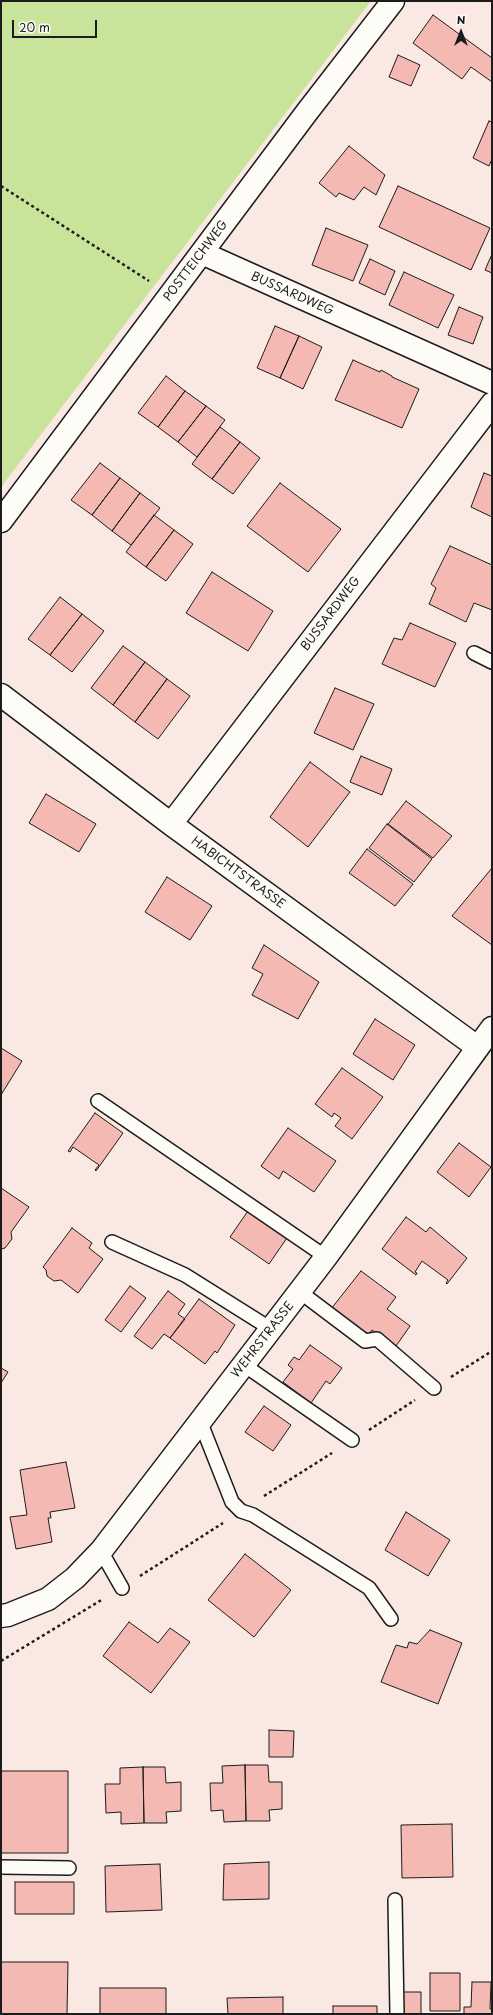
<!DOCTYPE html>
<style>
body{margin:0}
#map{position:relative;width:493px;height:2015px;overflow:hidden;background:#fae8e2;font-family:"Playpen Sans",sans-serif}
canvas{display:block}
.frame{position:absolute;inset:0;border:2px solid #1c1c1c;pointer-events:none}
.north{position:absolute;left:441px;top:12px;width:40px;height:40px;-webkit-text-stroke:3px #fdfcf7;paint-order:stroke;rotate:0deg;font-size:11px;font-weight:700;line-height:16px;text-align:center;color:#1c1c1c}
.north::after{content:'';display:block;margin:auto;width:14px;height:18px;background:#1c1c1c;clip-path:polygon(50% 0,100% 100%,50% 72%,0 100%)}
.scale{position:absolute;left:12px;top:20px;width:85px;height:18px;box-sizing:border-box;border:2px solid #1c1c1c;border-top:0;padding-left:5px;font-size:12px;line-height:14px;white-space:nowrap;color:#1c1c1c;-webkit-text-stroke:3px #fdfcf7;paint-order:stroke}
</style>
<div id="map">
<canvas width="493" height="2015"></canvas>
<div class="frame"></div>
<div class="north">N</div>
<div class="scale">20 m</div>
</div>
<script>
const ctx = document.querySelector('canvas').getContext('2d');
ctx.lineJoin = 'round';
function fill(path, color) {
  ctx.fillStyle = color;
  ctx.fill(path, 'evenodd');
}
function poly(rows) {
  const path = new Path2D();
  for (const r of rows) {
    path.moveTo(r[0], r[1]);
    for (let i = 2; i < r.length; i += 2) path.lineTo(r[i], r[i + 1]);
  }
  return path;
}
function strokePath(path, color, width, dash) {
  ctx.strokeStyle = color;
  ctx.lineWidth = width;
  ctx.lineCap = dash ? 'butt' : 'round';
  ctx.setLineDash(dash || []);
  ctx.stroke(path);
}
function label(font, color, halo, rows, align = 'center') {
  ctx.font = font + ' "Playpen Sans",sans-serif';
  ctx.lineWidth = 3.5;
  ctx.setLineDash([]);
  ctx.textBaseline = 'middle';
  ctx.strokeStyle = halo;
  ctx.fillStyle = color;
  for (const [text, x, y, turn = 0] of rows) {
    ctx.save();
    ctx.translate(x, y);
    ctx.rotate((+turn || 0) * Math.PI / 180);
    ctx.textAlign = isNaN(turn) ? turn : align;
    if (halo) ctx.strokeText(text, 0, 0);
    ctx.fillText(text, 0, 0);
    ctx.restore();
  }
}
fill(poly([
 [1,1,371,1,1,487]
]), '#c8e39a');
const building = poly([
 [433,15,492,58,492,82,471,67,462,79,413,43,433,15],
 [398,55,420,65,411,86,389,77,398,55],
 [489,121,492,122,492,159,489,166,473,158,489,121],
 [349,146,385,175,376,195,364,187,354,200,339,193,336,197,319,183,349,146],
 [398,186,490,228,471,270,379,227,398,186],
 [326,228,368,245,353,281,312,265,326,228],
 [492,254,492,273,485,270,492,254],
 [370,259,395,271,385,295,359,283,370,259],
 [404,272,454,295,438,328,389,305,404,272],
 [459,307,483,317,473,344,448,335,459,307],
 [275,326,299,336,280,378,257,368,275,326],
 [299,336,322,347,303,389,280,378,299,336],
 [353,360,380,372,381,370,392,376,392,377,419,389,402,428,335,400,353,360],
 [166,376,185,391,158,427,138,413,166,376],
 [185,391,206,406,178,442,158,427,185,391],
 [206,406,225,420,197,457,178,442,206,406],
 [220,427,240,442,212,479,192,464,220,427],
 [240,442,260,458,233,494,212,479,240,442],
 [100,463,120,478,92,515,71,500,100,463],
 [484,473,492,476,492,517,471,507,484,473],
 [120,478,140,493,112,531,92,515,120,478],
 [280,483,341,529,308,572,247,526,280,483],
 [140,493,160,508,131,545,112,531,140,493],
 [154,515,174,530,146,567,126,552,154,515],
 [174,530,193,544,166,581,146,567,174,530],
 [450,546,492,565,492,610,474,603,466,622,429,604,436,588,431,584,450,546],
 [212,572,273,611,248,651,186,613,212,572],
 [60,597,82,614,50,655,28,639,60,597],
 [82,614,104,631,72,672,50,655,82,614],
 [410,623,456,643,435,687,382,664,394,638,402,640,410,623],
 [123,646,145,662,113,705,91,688,123,646],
 [145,662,167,679,135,722,113,705,145,662],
 [167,679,190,696,158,739,135,722,167,679],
 [335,688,374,704,353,750,314,733,335,688],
 [361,756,392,769,382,795,350,782,361,756],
 [310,762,350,792,308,847,270,817,310,762],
 [46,794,96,824,79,852,29,823,46,794],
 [406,801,452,836,433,858,388,824,406,801],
 [387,824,432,859,414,882,369,848,387,824],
 [367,849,413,884,395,906,349,873,367,849],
 [492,868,492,945,452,916,492,868],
 [167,877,212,906,190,940,145,912,167,877],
 [264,945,319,982,298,1019,252,995,263,974,252,968,264,945],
 [375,1019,415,1045,393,1080,353,1054,375,1019],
 [1,1048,22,1061,1,1095,1,1048],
 [342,1068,383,1097,352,1139,335,1126,341,1118,334,1113,332,1117,315,1104,342,1068],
 [95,1113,123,1133,96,1171,95,1170,99,1165,73,1147,70,1152,68,1151,95,1113],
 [288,1128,336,1161,314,1192,283,1171,279,1179,261,1166,288,1128],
 [459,1143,491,1167,469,1197,437,1172,459,1143],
 [1,1188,29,1207,11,1232,12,1239,5,1248,1,1249,1,1188],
 [250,1208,289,1235,269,1264,230,1237,250,1208],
 [406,1217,426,1232,430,1227,467,1258,447,1284,446,1283,448,1280,422,1261,415,1272,417,1273,416,1275,382,1249,406,1217],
 [72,1228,92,1243,89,1248,103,1259,78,1293,61,1280,54,1281,47,1276,46,1270,43,1267,72,1228],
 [361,1271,396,1297,387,1309,410,1326,396,1346,372,1330,368,1335,331,1309,361,1271],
 [130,1286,146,1298,121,1332,105,1320,130,1286],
 [168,1291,185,1304,178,1314,185,1319,170,1338,164,1334,152,1349,134,1336,168,1291],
 [199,1299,235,1325,217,1353,215,1351,205,1364,170,1338,199,1299],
 [310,1345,342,1368,330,1384,326,1381,311,1403,283,1382,293,1369,288,1365,294,1357,299,1360,310,1345],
 [1,1368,8,1372,1,1383,1,1368],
 [264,1406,291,1425,273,1451,245,1432,264,1406],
 [66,1462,75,1508,50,1512,51,1518,48,1518,52,1542,16,1549,10,1517,27,1515,20,1470,66,1462],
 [406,1512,450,1540,428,1576,385,1550,406,1512],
 [245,1554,291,1590,254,1637,208,1600,245,1554],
 [129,1622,158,1643,170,1628,190,1642,151,1693,103,1656,129,1622],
 [430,1630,462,1643,438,1704,381,1682,396,1645,407,1648,409,1642,417,1644,430,1630],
 [269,1730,294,1731,293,1757,269,1757,269,1730],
 [245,1765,268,1765,269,1782,282,1782,282,1809,269,1810,270,1821,246,1821,245,1765],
 [245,1765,246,1821,224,1822,223,1810,211,1811,210,1783,223,1783,222,1766,245,1765],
 [143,1767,165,1767,166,1783,181,1782,181,1811,166,1812,167,1823,144,1823,143,1767],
 [143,1767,144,1823,121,1824,121,1812,106,1813,105,1784,120,1784,120,1768,143,1767],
 [1,1771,68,1771,68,1853,1,1853,1,1771],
 [452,1824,453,1877,402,1878,401,1825,452,1824],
 [269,1862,269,1899,223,1900,224,1864,269,1862],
 [160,1864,162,1910,106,1912,105,1866,160,1864],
 [15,1882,74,1882,74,1914,15,1914,15,1882],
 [1,1962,68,1962,67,2014,1,2014,1,1962],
 [430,1973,460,1973,460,2011,430,2011,430,1973],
 [472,1982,491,1982,490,2009,492,2009,492,2014,464,2014,464,2007,471,2007,472,1982],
 [100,1988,166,1988,166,2014,100,2014,100,1988],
 [399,1992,421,1992,421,2014,400,2014,399,1992],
 [283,1997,283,2014,228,2014,227,1998,283,1997],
 [333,2006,377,2006,377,2014,333,2014,333,2006]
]);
fill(building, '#f4b9b2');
strokePath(building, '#1c1c1c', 1);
const service = poly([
 [474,653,492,662],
 [98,1101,326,1257],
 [112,1242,185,1275,271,1329],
 [300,1292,365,1341,377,1339,434,1388],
 [244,1365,352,1440],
 [200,1421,232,1502,241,1511,253,1515,369,1588,391,1619],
 [101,1551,122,1588],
 [1,1867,69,1868],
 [395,1900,397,2014]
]);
const minor = poly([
 [202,253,492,383],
 [1,521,307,112,393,1],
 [1,695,171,824,477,1047],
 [171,824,492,404],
 [1,1616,8,1615,48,1599,75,1578,101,1551,326,1257,492,1028]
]);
strokePath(service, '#1c1c1c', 16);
strokePath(minor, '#1c1c1c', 25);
strokePath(poly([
 [1,186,149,281],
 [451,1377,492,1351],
 [369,1430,415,1400],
 [264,1496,332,1453],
 [140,1576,223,1523],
 [1,1661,103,1599]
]), '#1c1c1c', 2.5, [3, 3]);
strokePath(service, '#fdfcf7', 13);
strokePath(minor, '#fdfcf7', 22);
label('12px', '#1c1c1c', '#fdfcf7', [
 ["POSTTEICHWEG",196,261,-53],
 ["BUSSARDWEG",292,294,24],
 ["BUSSARDWEG",331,614,-53],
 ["HABICHTSTRASSE",238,873,36],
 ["WEHRSTRASSE",263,1340,-52]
]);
</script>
